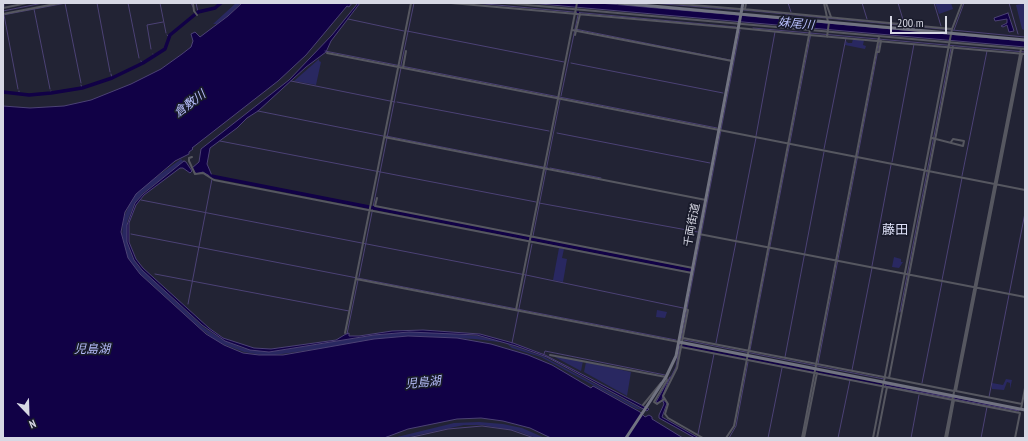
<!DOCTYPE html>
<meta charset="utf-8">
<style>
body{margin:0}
#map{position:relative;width:1028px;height:441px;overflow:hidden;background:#222334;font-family:"PT Sans Narrow",sans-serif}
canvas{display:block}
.frame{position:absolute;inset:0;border:4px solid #d7d8e4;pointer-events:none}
.north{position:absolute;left:8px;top:393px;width:40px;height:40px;-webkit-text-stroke:3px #181a2a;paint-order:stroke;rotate:157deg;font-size:11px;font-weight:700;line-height:16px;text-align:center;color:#d7d8e4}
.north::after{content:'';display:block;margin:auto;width:14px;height:18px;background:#d7d8e4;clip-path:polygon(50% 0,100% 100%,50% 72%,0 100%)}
.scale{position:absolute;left:890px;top:16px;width:57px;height:18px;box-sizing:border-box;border:2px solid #d7d8e4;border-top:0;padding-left:5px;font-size:12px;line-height:14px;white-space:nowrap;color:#d7d8e4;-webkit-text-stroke:3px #181a2a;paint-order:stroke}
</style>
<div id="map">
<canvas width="1028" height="441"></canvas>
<div class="frame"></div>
<div class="north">N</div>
<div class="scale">200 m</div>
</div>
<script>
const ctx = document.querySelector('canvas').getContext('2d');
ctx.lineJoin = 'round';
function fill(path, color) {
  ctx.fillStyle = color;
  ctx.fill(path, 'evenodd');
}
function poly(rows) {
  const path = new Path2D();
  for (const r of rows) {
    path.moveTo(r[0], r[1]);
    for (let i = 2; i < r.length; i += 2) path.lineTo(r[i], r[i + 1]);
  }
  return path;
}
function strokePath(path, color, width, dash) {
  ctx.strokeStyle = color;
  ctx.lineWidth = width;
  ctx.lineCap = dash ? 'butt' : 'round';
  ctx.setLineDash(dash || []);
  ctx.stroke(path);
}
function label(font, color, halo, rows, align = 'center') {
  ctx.font = font + ' "PT Sans Narrow","Noto Sans JP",sans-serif';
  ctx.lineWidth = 3.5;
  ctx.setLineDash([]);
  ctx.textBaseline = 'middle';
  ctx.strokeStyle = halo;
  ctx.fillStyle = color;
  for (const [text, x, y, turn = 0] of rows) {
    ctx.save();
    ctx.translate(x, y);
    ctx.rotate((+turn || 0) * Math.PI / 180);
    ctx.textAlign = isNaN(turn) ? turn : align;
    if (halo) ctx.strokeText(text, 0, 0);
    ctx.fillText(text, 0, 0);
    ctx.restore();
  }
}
fill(poly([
 [236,3,241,3,228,16,217,24,213,24],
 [935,3,951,3,953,9,939,14],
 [1025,3,1025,30,1024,30,1022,29,1016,5],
 [853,39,864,40,863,45,866,46,865,49,845,45,846,41,848,43,852,43],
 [319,59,319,61,321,62,316,85,294,81],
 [181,159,184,162,143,193,134,204,127,222,127,242,132,257,138,266,203,327,221,339,242,348,269,352,375,335,409,332,429,332,477,336,507,343,475,339,408,336,268,356,244,352,218,342,201,329,135,269,128,258,122,239,123,220,131,200,140,189],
 [559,248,564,249,562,258,567,259,563,282,553,280],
 [894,257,901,259,901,262,903,262,899,268,892,267],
 [657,310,667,312,665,318,656,317],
 [507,344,544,357,643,410,637,409,541,357,512,348],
 [553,356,583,361,581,371],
 [586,362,631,372,627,396,584,372],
 [1006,379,1012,380,1010,389,1010,383,1007,382,1004,390,992,389,992,383,1003,385],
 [479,422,503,424,522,428,545,438,536,438,517,431,482,425,464,425,404,438,393,438,454,423]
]), '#292861');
const water = poly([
 [242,3,352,3,349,7,347,6,306,55,278,81,192,148,193,149,189,152,189,154,175,161,136,194,125,212,121,232,128,258,140,274,206,334,224,345,243,353,259,355,283,355,374,339,408,336,457,338,491,344,528,355,552,365,591,388,593,386,640,412,645,417,649,415,652,417,652,419,683,438,551,438,530,428,503,421,481,418,457,419,408,429,384,438,3,438,3,106,30,108,64,106,91,100,131,84,161,69,182,54,191,47,193,41,191,34,195,32,200,37,228,16,242,3],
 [358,3,360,3,331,41,326,52,306,67,258,111,247,118,237,128,210,148,207,164,213,178,203,172,196,174,192,168,199,162,201,149,289,80,332,35,358,3],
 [529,3,599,3,738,15,1025,41,1025,47,529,3],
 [1008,13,1014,31,1009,32,1007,25,1003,27,1001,26,1007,23,1007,19,995,21,994,18,1008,13],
 [184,161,186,162,192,171,190,173,183,168,180,168,144,195,136,205,129,223,129,242,136,259,143,268,209,328,223,338,254,348,271,349,336,340,346,334,349,333,349,336,359,336,392,331,423,330,480,334,513,343,545,355,649,409,647,411,547,357,516,346,477,335,409,332,374,335,269,352,250,350,225,341,202,325,142,270,134,260,127,242,127,225,135,203,143,194,184,161],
 [670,377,663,395,662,399,667,403,662,417,699,438,695,438,659,418,659,415,664,404,663,401,656,403,656,402,670,377],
 [885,384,952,397,952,398,885,386,885,384],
 [954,397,1019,410,1019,411,954,399,954,397]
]);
fill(water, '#110146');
strokePath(water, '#4c4275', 1);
strokePath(poly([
 [4,3,4,7],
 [65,3,81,83],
 [97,3,110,72],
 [128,3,139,58],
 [160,3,166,33],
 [191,3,193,7],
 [196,3,198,12],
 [475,3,736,27],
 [652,3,740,10],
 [788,3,791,12],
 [862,3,867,19],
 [898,3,904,23],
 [934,3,941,26],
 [1009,3,1018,34],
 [34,9,50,89],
 [743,10,1025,37],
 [3,11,43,3],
 [3,15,66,3],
 [4,15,18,89],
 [348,19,404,31],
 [753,28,1025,52],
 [575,29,730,60],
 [954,30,964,3],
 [407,31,564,62],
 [167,35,170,37],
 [151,49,147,25,163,22],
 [325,51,717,128],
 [153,54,154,56],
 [141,61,142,63],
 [571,63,723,93],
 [401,65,414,3],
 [111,74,112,78],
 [291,81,395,102],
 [81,85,82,88],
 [19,91,19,94],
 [51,91,51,93],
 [561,96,578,15],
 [397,102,549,131],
 [258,111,383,136],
 [557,133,710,163],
 [386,136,548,168],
 [756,136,775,32],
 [220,141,536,202],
 [824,149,846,38],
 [892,162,914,44],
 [550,168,601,178],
 [962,176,987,51],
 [141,200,526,275,683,308],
 [539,203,698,232],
 [131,234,676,340],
 [736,240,756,138],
 [532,241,560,100],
 [872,266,891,165],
 [155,274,349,311],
 [359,277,401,68],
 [942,280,962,178],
 [188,304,212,179],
 [900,312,951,48],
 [347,334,358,280],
 [681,340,740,30],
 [684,340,884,379],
 [512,343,532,244],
 [716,343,736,242],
 [750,350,811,33],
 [544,354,545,351,665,375],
 [785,357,824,152],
 [818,364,880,39],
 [783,366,783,365],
 [852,370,872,268],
 [670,379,676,367,680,345],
 [850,379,850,378],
 [922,383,942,282],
 [989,397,1025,213],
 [698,434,714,354],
 [408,438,448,429,482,426,511,430,534,438],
 [729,438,736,426,748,362],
 [768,438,782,368],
 [838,438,850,380],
 [911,438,919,395],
 [981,438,987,407]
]), '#4c4275', 1);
strokePath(poly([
 [578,13,578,12],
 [680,345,884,385]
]), '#110146', 2);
strokePath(poly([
 [3,92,29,95,51,93,82,88,112,78,143,63,165,49,170,35,198,12,215,8,221,3],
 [211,176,690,270]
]), '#110146', 3.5);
strokePath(poly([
 [193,3,194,11,197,15],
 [451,3,737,28],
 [505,3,810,30],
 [669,3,740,9],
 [824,3,828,22],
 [826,3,831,17],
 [3,8,27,3],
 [743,9,952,29],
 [745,9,746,3],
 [3,14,60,3],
 [739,28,809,35],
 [572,30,732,61],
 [575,35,580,14],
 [809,35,1025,54],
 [827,37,829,22],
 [953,47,889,378,954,391],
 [877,52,879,52,881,41],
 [327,53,1025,190],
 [403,68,406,51],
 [384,137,706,200],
 [932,138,963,146,964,141,953,139,951,142],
 [192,157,189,158,189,161,195,174,203,173,214,180,692,273],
 [375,206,693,268],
 [375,206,377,198],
 [699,234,1025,297],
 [356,279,679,342],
 [685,309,688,310,681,347,1020,413],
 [516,310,577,3],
 [345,333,411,3],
 [683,338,889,378],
 [681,347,677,368,663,396,668,404,665,414,668,418,703,438],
 [550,355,666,377,667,380,654,402,657,404,664,399],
 [1022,404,956,391,1022,54],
 [643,405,661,383],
 [1021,409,1025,388],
 [726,438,734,426,736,416,810,30,1025,49],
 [802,438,879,37],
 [804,438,817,373],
 [873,438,952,29,962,3],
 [877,438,887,387],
 [945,438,1021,49],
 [947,438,954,400],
 [1015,438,1020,413]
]), '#565760', 2);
strokePath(poly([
 [619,3,1025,40],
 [679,342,1025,410],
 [626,438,666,377,676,356,743,3]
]), '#717381', 3);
label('11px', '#d7d8e4', '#181a2a', [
 ["千両街道",692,225,-79]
]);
label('italic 12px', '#b7befb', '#181a2a', [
 ["妹尾川",796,24,5],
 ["倉敷川",190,104,-37],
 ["児島湖",92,350],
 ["児島湖",423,383,-6]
]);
label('13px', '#dfe2f9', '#181a2a', [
 ["藤田",895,230]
]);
</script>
